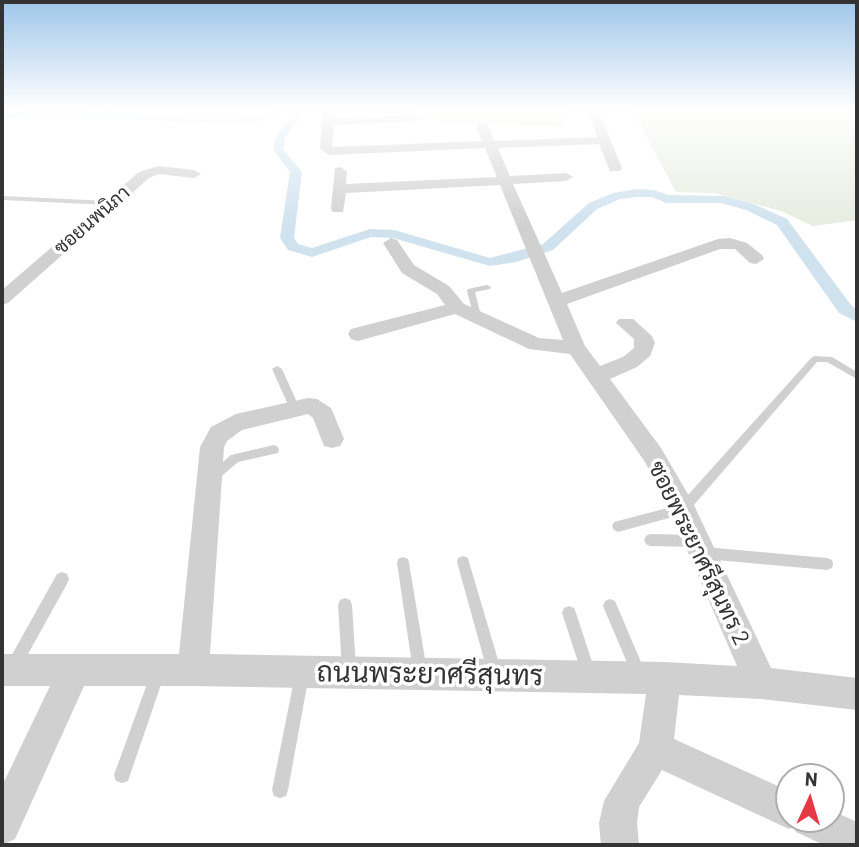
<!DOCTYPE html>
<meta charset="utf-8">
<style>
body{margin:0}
#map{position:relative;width:859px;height:847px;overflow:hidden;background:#fff;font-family:Barlow,sans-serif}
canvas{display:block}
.frame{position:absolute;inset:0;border:4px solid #333;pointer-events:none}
.north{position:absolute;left:775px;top:763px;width:70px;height:70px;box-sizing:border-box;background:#fff;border:2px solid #adadad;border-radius:50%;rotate:4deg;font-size:19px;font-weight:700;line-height:28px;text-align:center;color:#333}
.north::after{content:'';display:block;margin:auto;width:24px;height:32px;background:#e63946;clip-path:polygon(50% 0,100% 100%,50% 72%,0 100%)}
</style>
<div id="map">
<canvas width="859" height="847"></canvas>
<div class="frame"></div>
<div class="north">N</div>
</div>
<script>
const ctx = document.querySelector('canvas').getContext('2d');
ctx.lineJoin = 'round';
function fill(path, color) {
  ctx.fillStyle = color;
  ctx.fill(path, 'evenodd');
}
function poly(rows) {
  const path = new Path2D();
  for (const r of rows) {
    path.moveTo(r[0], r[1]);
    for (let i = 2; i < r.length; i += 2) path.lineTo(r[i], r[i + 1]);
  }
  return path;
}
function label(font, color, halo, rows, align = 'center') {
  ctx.font = font + ' Barlow,Sarabun,sans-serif';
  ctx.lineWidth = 7;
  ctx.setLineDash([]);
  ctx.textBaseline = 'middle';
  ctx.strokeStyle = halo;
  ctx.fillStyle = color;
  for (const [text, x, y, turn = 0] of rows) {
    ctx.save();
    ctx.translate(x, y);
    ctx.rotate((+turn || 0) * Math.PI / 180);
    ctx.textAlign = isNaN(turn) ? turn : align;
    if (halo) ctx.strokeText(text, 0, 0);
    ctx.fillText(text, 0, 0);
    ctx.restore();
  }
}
fill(poly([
 [101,109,275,109,228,117],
 [413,109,561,109,563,126,443,123],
 [632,109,857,109,857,220,813,226,781,211,715,193,676,192]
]), '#e6ecdf');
fill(poly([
 [46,109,217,118,253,116,277,109,293,109,300,117,285,139,283,149,302,172,294,238,298,244,312,248,370,229,394,230,490,258,543,244,589,203,613,193,637,189,654,190,668,195,725,196,754,204,787,219,851,305,857,310,857,322,839,313,777,225,746,210,721,203,666,203,652,197,637,197,620,199,597,209,553,250,516,262,490,266,393,238,371,237,312,257,288,250,280,238,290,172,273,149,275,139,290,117,286,113,254,122,217,124,59,114,2,119,2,113,46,109]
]), '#cfe2ee');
fill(poly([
 [2,196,109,201,112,203,109,205,3,200,2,196],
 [487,285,491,287,490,289,475,292,481,316,480,318,474,318,467,291,468,289,487,285],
 [815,356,832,357,857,372,857,379,827,362,817,362,687,513,618,532,614,530,612,526,614,522,679,505,812,357,815,356],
 [277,366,282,369,300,409,299,412,291,412,290,409,272,369,277,366],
 [274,445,278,447,279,450,278,453,238,462,217,480,213,482,209,480,207,477,209,474,231,455,274,445],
 [650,534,696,535,700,537,702,541,700,545,696,547,650,546,646,544,644,540,646,536,650,534],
 [705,547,827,558,832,560,833,564,832,568,827,570,705,559,701,557,699,553,701,549,705,547],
 [463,556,468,558,469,562,501,670,499,675,494,677,489,675,487,670,457,562,458,558,463,556],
 [403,557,408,559,409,563,427,671,425,676,420,678,415,676,413,671,397,563,398,559,403,557],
 [62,572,67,574,69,579,67,584,19,670,14,672,9,670,7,665,9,660,57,574,62,572],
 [345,598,350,600,352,605,356,669,354,674,349,676,344,674,342,669,338,605,340,600,345,598],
 [610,599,615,601,646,674,644,679,639,681,634,679,603,606,605,601,610,599],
 [569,606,574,608,576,613,596,674,594,679,589,681,584,679,582,674,562,613,564,608,569,606],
 [158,666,163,668,165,673,130,775,128,781,122,783,116,781,114,775,151,673,153,668,158,666],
 [302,668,307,670,309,675,288,790,286,796,280,798,274,796,272,790,295,675,297,670,302,668]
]), '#d0d0d0');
fill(poly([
 [323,109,335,109,334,118,415,115,421,118,415,121,334,125,332,147,482,141,476,126,482,122,488,126,494,141,597,137,587,109,598,109,622,168,620,171,610,171,599,144,498,148,510,176,566,173,573,177,566,181,513,184,562,293,718,239,730,238,747,243,762,255,764,259,756,264,750,263,735,249,720,249,567,304,585,346,600,366,623,357,634,348,634,339,616,323,619,319,633,319,652,336,655,343,650,356,637,367,610,379,661,448,692,501,771,668,857,678,857,710,761,699,679,695,674,739,789,791,789,819,831,819,831,810,857,822,857,845,824,845,796,832,793,827,789,829,776,823,662,770,639,807,637,823,639,845,601,845,599,823,604,801,639,743,646,694,193,686,84,686,15,839,2,845,2,786,50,686,2,686,2,654,179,654,200,447,211,427,236,414,308,398,317,399,331,408,344,439,340,446,332,448,324,446,313,418,308,414,242,430,227,441,224,447,210,654,665,662,737,666,672,515,645,462,570,354,529,349,455,314,358,341,351,339,348,334,351,329,445,305,437,294,402,273,383,243,391,238,397,240,414,265,449,286,464,304,539,338,563,340,500,185,346,193,343,212,333,212,331,209,335,168,340,167,347,171,346,184,497,177,485,148,329,155,320,149,323,109],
 [158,166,194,170,201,174,194,178,159,174,149,178,8,303,2,305,2,290,139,172,158,166]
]), '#d0d0d0');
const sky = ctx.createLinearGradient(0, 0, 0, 228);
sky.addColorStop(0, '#9ec6ea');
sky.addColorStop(0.48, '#fff');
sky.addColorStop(1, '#ffffff00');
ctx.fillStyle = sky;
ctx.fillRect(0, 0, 859, 228);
label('19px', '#333', '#fff', [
 ["ซอยนพนิภา",92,220,-41]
]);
label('23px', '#333', '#fff', [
 ["ซอยพระยาศรีสุนทร 2",699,553,64]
]);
label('28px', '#333', '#fff', [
 ["ถนนพระยาศรีสุนทร",430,674,1]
]);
</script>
